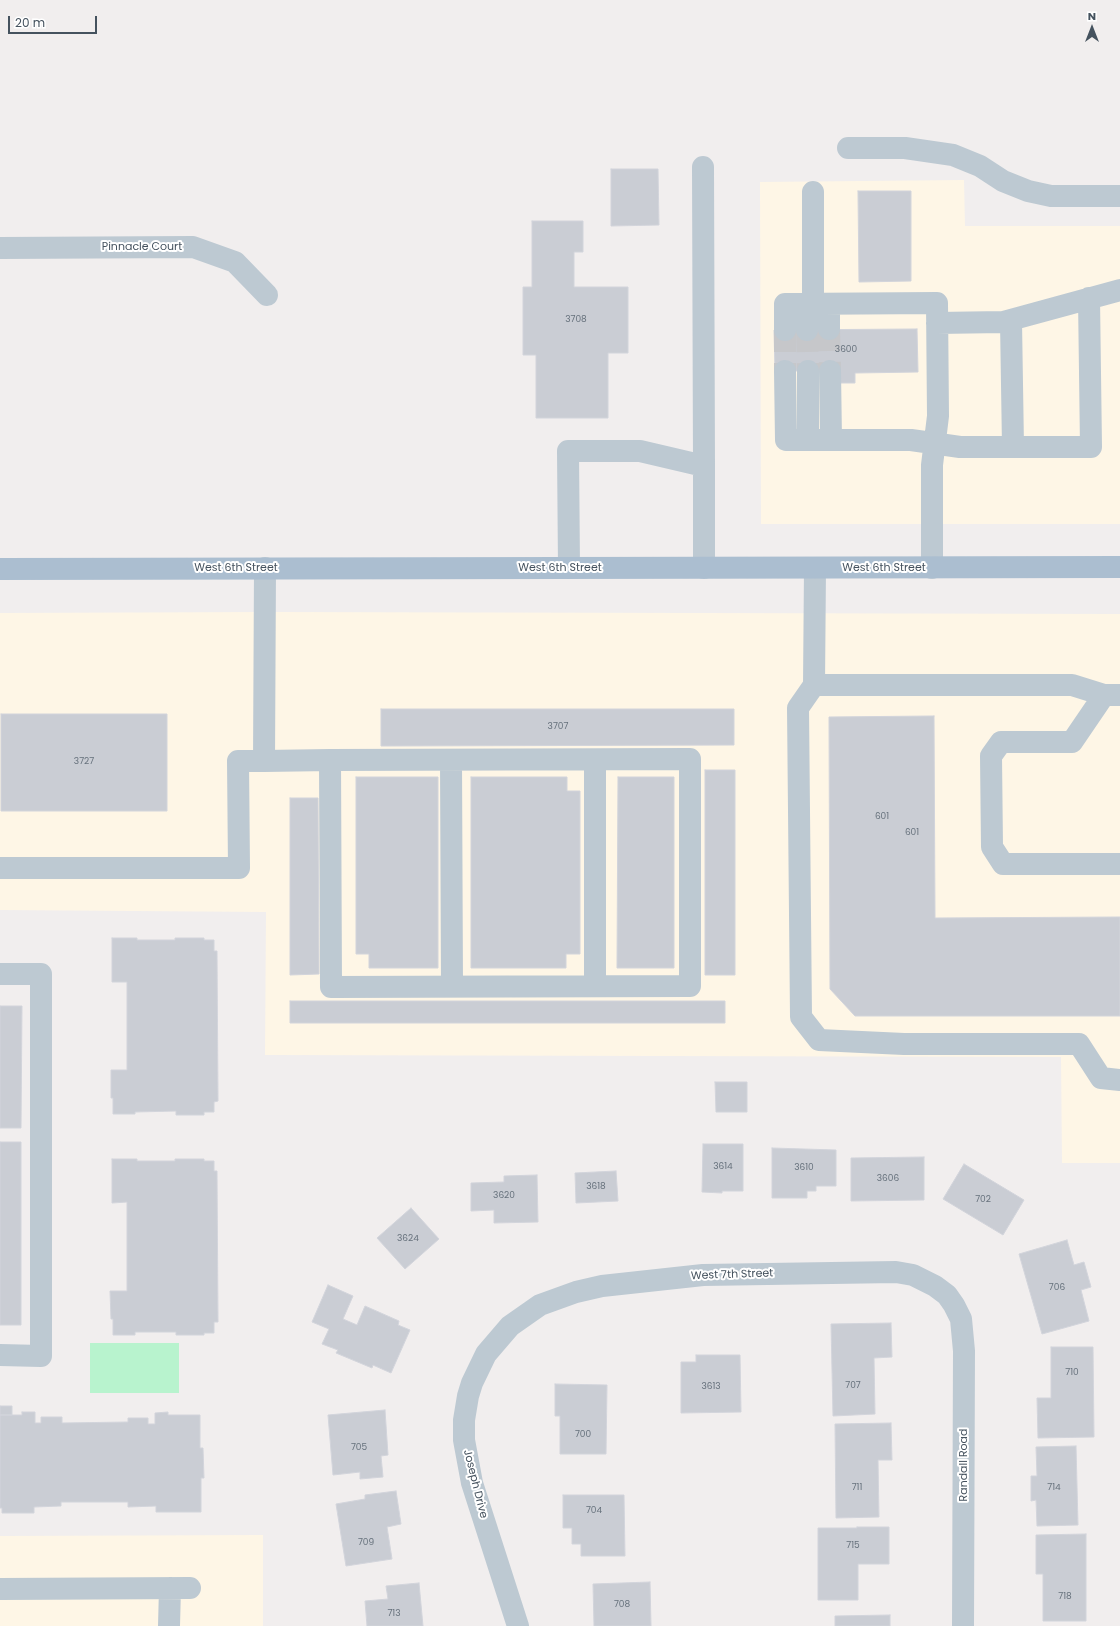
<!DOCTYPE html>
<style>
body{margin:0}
#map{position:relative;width:1120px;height:1626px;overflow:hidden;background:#f1eeee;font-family:Poppins,sans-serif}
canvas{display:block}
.north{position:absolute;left:1072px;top:8px;width:40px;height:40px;-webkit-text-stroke:3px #fff;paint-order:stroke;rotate:0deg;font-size:11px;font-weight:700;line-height:16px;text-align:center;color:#45525e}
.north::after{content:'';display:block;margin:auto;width:14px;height:18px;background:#45525e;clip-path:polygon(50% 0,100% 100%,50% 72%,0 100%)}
.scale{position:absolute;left:8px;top:16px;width:89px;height:18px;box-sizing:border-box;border:2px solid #45525e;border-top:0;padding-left:5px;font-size:12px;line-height:14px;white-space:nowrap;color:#45525e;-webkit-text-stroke:3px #fff;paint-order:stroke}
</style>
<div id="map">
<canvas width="1120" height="1626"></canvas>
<div class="north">N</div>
<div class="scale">20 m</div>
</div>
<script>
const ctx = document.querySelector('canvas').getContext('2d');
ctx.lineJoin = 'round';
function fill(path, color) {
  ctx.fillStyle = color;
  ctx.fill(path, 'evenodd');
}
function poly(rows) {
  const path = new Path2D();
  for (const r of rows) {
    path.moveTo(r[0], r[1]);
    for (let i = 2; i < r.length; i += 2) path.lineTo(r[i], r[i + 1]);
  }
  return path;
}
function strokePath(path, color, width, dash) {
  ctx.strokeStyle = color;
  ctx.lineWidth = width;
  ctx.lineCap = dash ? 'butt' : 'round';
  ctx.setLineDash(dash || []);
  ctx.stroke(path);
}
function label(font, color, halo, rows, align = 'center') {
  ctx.font = font + ' Poppins,sans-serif';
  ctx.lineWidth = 4;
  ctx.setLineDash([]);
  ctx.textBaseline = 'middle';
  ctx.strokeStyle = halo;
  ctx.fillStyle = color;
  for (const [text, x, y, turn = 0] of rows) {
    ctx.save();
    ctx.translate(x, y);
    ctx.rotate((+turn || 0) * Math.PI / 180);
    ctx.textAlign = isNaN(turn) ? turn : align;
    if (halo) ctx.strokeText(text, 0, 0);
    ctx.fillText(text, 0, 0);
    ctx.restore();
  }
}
fill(poly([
 [964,180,965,226,1120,226,1120,524,761,524,760,182],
 [267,612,1120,614,1120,1163,1062,1163,1061,1057,265,1055,266,912,0,910,0,613],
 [263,1535,263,1626,0,1626,0,1536]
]), '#fef6e6');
fill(poly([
 [90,1343,179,1343,179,1393,90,1393]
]), '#b8f3ce');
const building = poly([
 [611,169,658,169,659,225,611,226,611,169],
 [858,191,911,191,911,281,859,282,858,191],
 [532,221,583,221,583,252,574,252,574,287,628,287,628,353,608,353,608,418,536,418,536,355,523,355,523,287,532,287,532,221],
 [917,329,918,372,855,373,855,383,839,383,830,371,775,371,774,330,917,329],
 [381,709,734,709,734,745,381,746,381,709],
 [1,714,167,714,167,811,1,811,1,714],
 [934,716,935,918,1120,917,1120,1016,855,1016,830,989,829,717,934,716],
 [705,770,735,770,735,975,705,975,705,770],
 [356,777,438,777,438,968,369,968,369,954,356,954,356,777],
 [471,777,567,777,567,791,580,791,580,954,566,954,566,968,471,968,471,777],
 [618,777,674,777,674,968,617,968,618,777],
 [290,798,318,798,319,974,290,975,290,798],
 [112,938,137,938,137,940,175,940,175,938,204,938,204,940,214,940,214,951,217,951,218,1101,214,1102,214,1112,204,1112,204,1115,176,1115,176,1111,135,1112,135,1114,113,1114,113,1098,111,1098,111,1070,127,1070,127,982,112,982,112,938],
 [290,1001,725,1001,725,1023,290,1023,290,1001],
 [0,1006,22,1006,21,1128,0,1128,0,1006],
 [715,1082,747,1082,747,1112,716,1112,715,1082],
 [0,1142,21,1142,21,1325,0,1325,0,1142],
 [703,1144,743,1144,743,1191,722,1191,722,1193,702,1192,703,1144],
 [772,1148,836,1150,836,1186,816,1186,816,1191,807,1191,807,1198,772,1198,772,1148],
 [924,1157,924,1200,851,1201,851,1158,924,1157],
 [112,1159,137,1159,137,1161,175,1161,175,1159,204,1159,204,1161,214,1161,214,1171,217,1171,218,1322,214,1322,214,1333,204,1333,204,1335,176,1335,176,1332,135,1332,135,1335,113,1335,113,1319,111,1319,110,1291,127,1291,127,1202,112,1203,112,1159],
 [964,1164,1024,1200,1003,1235,943,1199,964,1164],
 [616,1171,618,1201,576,1203,575,1173,616,1171],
 [537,1175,538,1222,494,1223,494,1210,471,1211,471,1183,504,1182,504,1176,537,1175],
 [411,1208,439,1239,405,1269,377,1238,411,1208],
 [1067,1240,1074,1265,1084,1262,1091,1287,1081,1290,1089,1321,1042,1334,1019,1254,1067,1240],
 [328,1285,353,1296,343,1319,357,1325,365,1306,399,1321,398,1325,410,1330,391,1373,373,1365,372,1368,336,1353,338,1350,322,1344,329,1329,312,1322,328,1285],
 [891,1323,892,1357,874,1358,875,1414,833,1416,831,1324,891,1323],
 [1051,1347,1093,1347,1094,1437,1038,1438,1037,1398,1051,1398,1051,1347],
 [696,1355,740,1355,741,1412,681,1413,681,1362,696,1362,696,1355],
 [555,1384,607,1385,606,1454,560,1454,560,1416,555,1416,555,1384],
 [0,1406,12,1406,12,1415,0,1415,0,1406],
 [385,1410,388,1455,381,1456,383,1477,360,1479,360,1472,333,1475,328,1415,385,1410],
 [22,1412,35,1412,35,1423,41,1423,41,1417,62,1417,62,1423,128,1422,128,1418,148,1418,148,1424,155,1424,155,1413,168,1412,168,1415,200,1415,200,1448,203,1448,204,1478,201,1478,201,1512,156,1512,156,1506,128,1507,128,1502,61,1502,61,1506,34,1507,34,1513,2,1513,2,1508,0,1508,0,1415,22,1415,22,1412],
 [891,1423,892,1460,878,1460,879,1517,836,1518,835,1424,891,1423],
 [1076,1446,1078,1525,1037,1526,1036,1500,1031,1501,1031,1476,1037,1476,1036,1447,1076,1446],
 [396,1491,401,1524,387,1527,392,1559,346,1566,336,1504,365,1499,365,1495,396,1491],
 [563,1495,624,1495,625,1556,581,1556,581,1544,572,1544,572,1528,563,1528,563,1495],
 [857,1527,889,1527,889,1564,858,1564,858,1600,818,1600,818,1528,857,1528,857,1527],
 [1086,1534,1086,1621,1043,1621,1043,1574,1036,1574,1036,1535,1086,1534],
 [650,1582,651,1626,594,1626,593,1584,650,1582],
 [419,1583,423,1626,367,1626,365,1601,388,1599,386,1586,419,1583],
 [890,1615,890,1626,835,1626,835,1616,890,1615]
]);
fill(building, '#cacdd4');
strokePath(building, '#d2d4db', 1);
strokePath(poly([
 [829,329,830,371],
 [785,330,785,371],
 [807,330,808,371]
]), '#c6c7ca', 22, [22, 11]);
strokePath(poly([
 [848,148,905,148,953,155,980,166,1003,181,1028,191,1051,196,1120,196],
 [703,167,704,466],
 [813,192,813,304],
 [0,248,193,247,235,262,267,295],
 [807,304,807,330],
 [829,304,829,329],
 [1011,321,1013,447],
 [937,323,1003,322,1120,290],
 [785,330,785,304,937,303,938,416,932,465,932,568],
 [785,371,786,440,911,440,960,447,1091,447,1089,298],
 [808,371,808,440],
 [830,371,831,440],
 [569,568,568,451,640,451,704,466,704,568],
 [815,568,814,685,1072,685,1104,695],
 [814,685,798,708,801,1017,819,1040,904,1044,1079,1044,1101,1078,1120,1080],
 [1120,695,1104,695,1072,742,1001,742,991,756,992,847,1003,864,1120,864],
 [451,760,452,986],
 [595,760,595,986],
 [264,761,330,760,690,759,690,986,331,987,330,760],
 [0,868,239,868,238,761,264,761,265,568],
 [0,974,41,974,41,1356,0,1355],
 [0,1589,190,1588],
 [169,1626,170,1588],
 [518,1626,472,1483,464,1440,464,1420,468,1396,472,1383,486,1354,510,1326,540,1305,576,1292,602,1286,703,1275,896,1272,913,1275,935,1286,947,1295,954,1305,961,1319,964,1351,963,1626]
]), '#bdc9d2', 22);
strokePath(poly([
 [0,569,1120,567]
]), '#abbed0', 22);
label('9px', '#66717c', null, [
 ["3708",576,320],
 ["3600",846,350],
 ["3707",558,727],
 ["3727",84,762],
 ["601",882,817],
 ["601",912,833],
 ["3614",723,1167],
 ["3610",804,1168],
 ["3606",888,1179],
 ["3618",596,1187],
 ["3620",504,1196],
 ["702",983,1200],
 ["3624",408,1239],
 ["706",1057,1288],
 ["710",1072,1373],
 ["707",853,1386],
 ["3613",711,1387],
 ["700",583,1435],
 ["705",359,1448],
 ["711",857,1488],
 ["714",1054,1488],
 ["704",594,1511],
 ["709",366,1543],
 ["715",853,1546],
 ["718",1065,1597],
 ["708",622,1605],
 ["713",394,1614]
]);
label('11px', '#45525e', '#fff', [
 ["Pinnacle Court",142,247],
 ["West 6th Street",236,568],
 ["West 6th Street",560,568],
 ["West 6th Street",884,568],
 ["West 7th Street",732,1275,-2],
 ["Randall Road",964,1465,-90],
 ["Joseph Drive",475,1484,76]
]);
</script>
